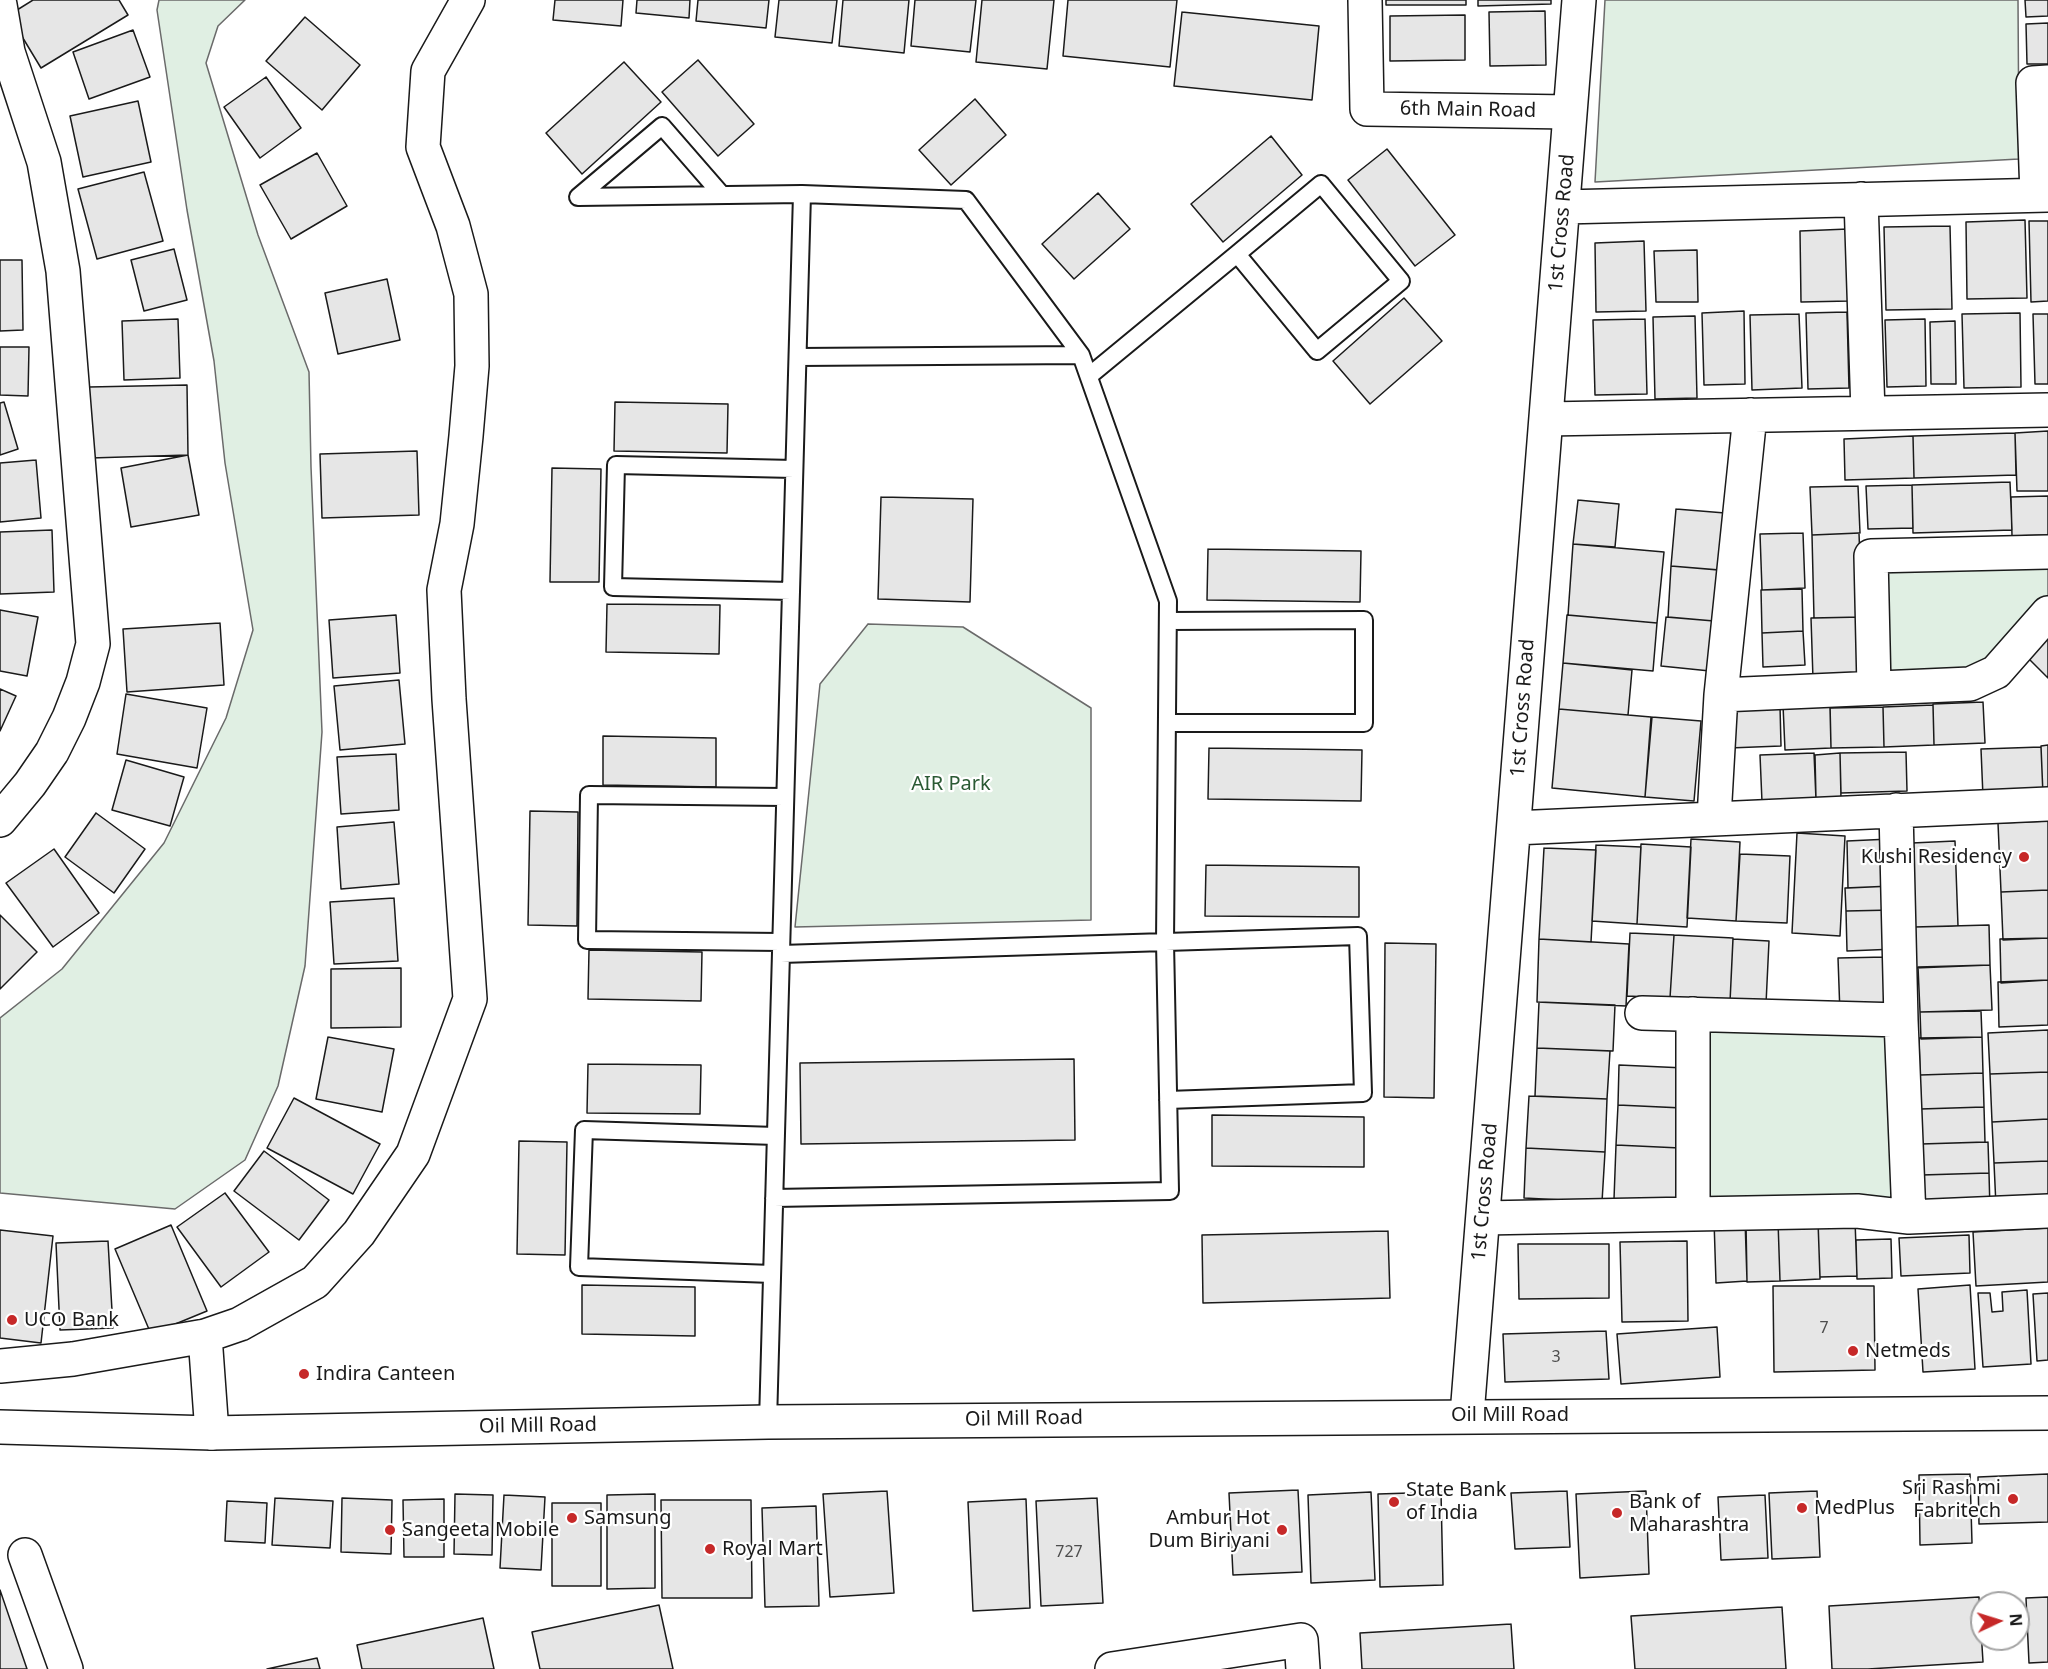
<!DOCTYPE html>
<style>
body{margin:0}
#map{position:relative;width:2048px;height:1669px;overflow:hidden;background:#fff;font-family:"Noto Sans",sans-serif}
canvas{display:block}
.north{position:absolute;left:1970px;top:1591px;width:60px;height:60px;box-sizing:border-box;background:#fff;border:2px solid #a3a3a3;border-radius:50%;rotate:86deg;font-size:16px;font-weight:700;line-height:24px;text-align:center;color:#1a1a1a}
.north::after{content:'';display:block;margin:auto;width:21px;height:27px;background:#c62828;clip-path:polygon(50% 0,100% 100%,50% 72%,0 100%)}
</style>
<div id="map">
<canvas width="2048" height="1669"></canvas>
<div class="north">N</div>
</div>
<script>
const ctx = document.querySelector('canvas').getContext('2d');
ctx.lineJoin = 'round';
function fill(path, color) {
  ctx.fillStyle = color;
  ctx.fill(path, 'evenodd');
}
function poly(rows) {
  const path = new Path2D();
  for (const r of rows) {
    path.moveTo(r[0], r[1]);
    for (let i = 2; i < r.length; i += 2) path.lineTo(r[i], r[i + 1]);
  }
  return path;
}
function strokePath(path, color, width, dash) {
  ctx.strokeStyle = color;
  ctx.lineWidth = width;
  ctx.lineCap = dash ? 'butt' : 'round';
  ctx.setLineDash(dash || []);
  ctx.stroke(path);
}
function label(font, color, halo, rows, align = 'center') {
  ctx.font = font + ' "Noto Sans",sans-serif';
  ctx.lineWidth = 4.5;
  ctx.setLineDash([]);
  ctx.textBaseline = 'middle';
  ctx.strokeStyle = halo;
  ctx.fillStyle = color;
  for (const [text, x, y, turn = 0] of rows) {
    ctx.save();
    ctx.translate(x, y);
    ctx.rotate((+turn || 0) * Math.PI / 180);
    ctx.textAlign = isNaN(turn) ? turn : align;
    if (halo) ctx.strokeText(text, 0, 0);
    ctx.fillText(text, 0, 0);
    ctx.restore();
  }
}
const green = poly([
 [159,0,245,0,218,26,206,63,258,235,309,372,311,467,322,732,305,966,278,1086,245,1160,175,1209,0,1193,0,1018,62,969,164,843,226,718,253,630,225,463,214,361,187,210,157,10,159,0],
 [1605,0,2018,0,2019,159,1595,182,1605,0],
 [2048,561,2048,596,1992,664,1970,674,1885,677,1883,565,2048,561],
 [868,624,963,627,1091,708,1091,920,795,927,820,684,868,624],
 [1699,1020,1896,1026,1903,1203,1699,1208,1699,1020]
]);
fill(green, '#e0efe3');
strokePath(green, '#6a6a6a', 1.5);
const building = poly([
 [33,0,119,0,128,15,41,68,9,15,33,0],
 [555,0,623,0,621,26,553,20,555,0],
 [637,0,690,0,689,18,636,13,637,0],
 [698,0,769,0,766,28,696,21,698,0],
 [779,0,837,0,832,43,775,37,779,0],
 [843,0,909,0,904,53,839,46,843,0],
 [915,0,976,0,970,52,911,46,915,0],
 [982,0,1054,0,1047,69,976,62,982,0],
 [1068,0,1177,0,1170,67,1063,56,1068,0],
 [1386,0,1466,0,1466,5,1386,5,1386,0],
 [1478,0,1551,0,1551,4,1478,6,1478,0],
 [2025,0,2048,0,2048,16,2026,17,2025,0],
 [1545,11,1546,65,1490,66,1489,12,1545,11],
 [1182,12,1319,26,1312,100,1174,86,1182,12],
 [1465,15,1465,60,1390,61,1390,16,1465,15],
 [305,17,360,65,322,110,266,61,305,17],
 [2048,23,2048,64,2027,64,2026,24,2048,23],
 [133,30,150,77,89,99,73,52,133,30],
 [698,60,754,124,718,156,662,92,698,60],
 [624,62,661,102,582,174,546,133,624,62],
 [266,77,301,128,260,158,224,107,266,77],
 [975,99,1006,135,951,185,919,150,975,99],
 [138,101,151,162,83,177,70,116,138,101],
 [1271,136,1302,175,1223,242,1191,204,1271,136],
 [1387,149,1455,235,1415,266,1348,180,1387,149],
 [317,153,347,206,291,239,260,185,317,153],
 [144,172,163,241,97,259,78,189,144,172],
 [1098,193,1130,229,1074,279,1042,244,1098,193],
 [2025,220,2027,298,1967,299,1966,222,2025,220],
 [2029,221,2048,221,2048,301,2031,302,2029,221],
 [1950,226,1952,309,1886,310,1884,227,1950,226],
 [1848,229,1850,301,1801,302,1800,231,1848,229],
 [1644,241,1646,311,1596,312,1595,243,1644,241],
 [174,249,187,300,144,311,131,260,174,249],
 [1697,250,1698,302,1656,302,1654,251,1697,250],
 [0,260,22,260,23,330,0,331,0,260],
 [387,279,400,340,338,354,325,293,387,279],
 [1404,298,1442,341,1370,404,1333,361,1404,298],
 [1744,311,1745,384,1704,385,1702,313,1744,311],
 [1847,312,1849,388,1808,389,1806,313,1847,312],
 [2020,313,2021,387,1964,388,1962,314,2020,313],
 [1799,314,1802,388,1752,390,1750,315,1799,314],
 [2033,314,2048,314,2048,384,2035,384,2033,314],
 [1695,316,1697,398,1655,399,1653,317,1695,316],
 [178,319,180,378,124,380,122,321,178,319],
 [1645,319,1647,394,1595,395,1593,320,1645,319],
 [1925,319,1926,386,1887,387,1885,320,1925,319],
 [1955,321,1956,384,1931,384,1930,322,1955,321],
 [0,347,29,347,28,396,0,395,0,347],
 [187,385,188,455,91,458,89,387,187,385],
 [4,402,18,449,0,455,0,403,4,402],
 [615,402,728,404,727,453,614,451,615,402],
 [2048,431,2048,491,2017,491,2015,433,2048,431],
 [2015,433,2016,475,1914,478,1913,436,2015,433],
 [1913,436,1914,478,1845,480,1844,439,1913,436],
 [417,451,419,515,322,518,320,454,417,451],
 [188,455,199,515,131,527,121,468,188,455],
 [36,460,41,518,0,522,0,463,36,460],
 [552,468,601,469,599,582,550,582,552,468],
 [2010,482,2012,530,1913,533,1912,485,2010,482],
 [1912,485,1913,528,1868,529,1866,486,1912,485],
 [1858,486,1860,533,1812,535,1810,487,1858,486],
 [2048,496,2048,535,2012,536,2011,497,2048,496],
 [881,497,973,499,970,602,878,599,881,497],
 [1578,500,1619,504,1615,547,1573,544,1578,500],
 [1676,509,1725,513,1720,570,1671,566,1676,509],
 [52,530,54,592,0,594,0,532,52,530],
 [1803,533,1805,588,1762,590,1760,534,1803,533],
 [1859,533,1862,617,1814,618,1812,535,1859,533],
 [1573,544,1664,552,1657,623,1568,615,1573,544],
 [1208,549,1361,551,1360,602,1207,600,1208,549],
 [1671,566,1718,570,1714,621,1668,617,1671,566],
 [1802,589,1803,631,1762,633,1761,590,1802,589],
 [607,604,720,605,719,654,606,652,607,604],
 [0,610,38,617,27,676,0,671,0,610],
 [396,615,400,673,333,678,329,620,396,615],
 [1567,615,1657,623,1653,671,1563,663,1567,615],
 [1666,617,1714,621,1710,671,1661,666,1666,617],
 [1862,617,1864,677,1813,679,1811,618,1862,617],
 [220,623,224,685,127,692,123,629,220,623],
 [1803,631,1805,665,1763,667,1762,633,1803,631],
 [2048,635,2048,678,2027,657,2048,635],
 [1563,663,1632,670,1628,715,1559,709,1563,663],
 [399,680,405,744,340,750,334,686,399,680],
 [0,689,16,696,0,731,0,689],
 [126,694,207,708,197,768,117,754,126,694],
 [1983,702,1985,743,1934,745,1933,704,1983,702],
 [1830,703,1831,748,1785,750,1783,705,1830,703],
 [1933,705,1934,745,1884,747,1883,707,1933,705],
 [1780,706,1781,746,1729,748,1728,707,1780,706],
 [1883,707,1884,747,1831,748,1830,708,1883,707],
 [1559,709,1651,717,1645,797,1552,788,1559,709],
 [1652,717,1701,721,1694,801,1645,797,1652,717],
 [603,736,716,738,716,787,603,785,603,736],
 [2048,745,2048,795,2043,795,2041,746,2048,745],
 [2041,747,2043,795,1983,797,1981,749,2041,747],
 [1209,748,1362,750,1361,801,1208,799,1209,748],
 [1906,752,1907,791,1841,793,1840,753,1906,752],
 [1814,753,1816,800,1762,802,1760,755,1814,753],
 [1840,753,1841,799,1816,800,1815,755,1840,753],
 [396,754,399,810,341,814,337,757,396,754],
 [126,760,184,777,170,826,112,810,126,760],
 [530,811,578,812,577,926,528,925,530,811],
 [96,813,145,849,114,893,65,857,96,813],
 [2048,821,2048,890,2001,892,1998,823,2048,821],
 [394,822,399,884,341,889,337,827,394,822],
 [1797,833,1845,836,1840,936,1792,933,1797,833],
 [1691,839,1740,842,1736,921,1687,918,1691,839],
 [1890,839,1892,886,1848,888,1847,841,1890,839],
 [1955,841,1958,926,1914,927,1912,843,1955,841],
 [1641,844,1691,847,1687,927,1637,924,1641,844],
 [1596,845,1641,847,1637,924,1592,921,1596,845],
 [1544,848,1596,850,1591,942,1539,939,1544,848],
 [54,849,99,913,53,947,6,883,54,849],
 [1740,854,1790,856,1787,923,1736,921,1740,854],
 [1206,865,1359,867,1359,917,1205,916,1206,865],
 [1892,886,1893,910,1846,911,1845,888,1892,886],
 [2048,890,2048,938,2003,940,2001,892,2048,890],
 [394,898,398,961,334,964,330,902,394,898],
 [1894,910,1896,949,1847,951,1846,911,1894,910],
 [0,915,37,952,0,989,0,915],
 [1989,925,1990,965,1915,968,1914,927,1989,925],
 [1630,933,1674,935,1670,998,1627,996,1630,933],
 [1674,935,1733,938,1730,1002,1670,998,1674,935],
 [2048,938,2048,980,2001,983,2000,939,2048,938],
 [1539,939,1629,944,1626,1006,1537,1002,1539,939],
 [1733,939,1769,941,1766,1004,1730,1002,1733,939],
 [1385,943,1436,944,1434,1098,1384,1097,1385,943],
 [589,950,702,952,701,1001,588,999,589,950],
 [1886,957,1888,1012,1840,1014,1838,958,1886,957],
 [1990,965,1992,1010,1920,1012,1918,967,1990,965],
 [401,968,401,1027,331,1028,331,969,401,968],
 [2048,980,2048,1025,1999,1027,1998,982,2048,980],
 [1539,1002,1615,1005,1613,1051,1537,1048,1539,1002],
 [1981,1011,1982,1037,1921,1039,1920,1012,1981,1011],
 [2048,1030,2048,1072,1990,1074,1988,1033,2048,1030],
 [328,1037,394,1049,382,1112,316,1099,328,1037],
 [1982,1037,1983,1073,1920,1075,1919,1038,1982,1037],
 [1537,1048,1610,1051,1607,1099,1535,1096,1537,1048],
 [1074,1059,1075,1140,801,1144,800,1063,1074,1059],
 [588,1064,701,1065,700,1114,587,1113,588,1064],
 [1619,1065,1685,1068,1683,1108,1618,1105,1619,1065],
 [2048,1072,2048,1119,1992,1122,1990,1074,2048,1072],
 [1983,1073,1984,1107,1921,1109,1920,1075,1983,1073],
 [1529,1096,1607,1099,1605,1152,1526,1148,1529,1096],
 [294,1098,380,1144,353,1194,267,1148,294,1098],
 [1618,1105,1682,1108,1680,1148,1616,1145,1618,1105],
 [1984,1107,1985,1142,1921,1144,1920,1109,1984,1107],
 [1212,1115,1364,1117,1364,1167,1212,1166,1212,1115],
 [2048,1119,2048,1161,1994,1163,1992,1122,2048,1119],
 [519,1141,567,1142,565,1255,517,1254,519,1141],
 [1988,1142,1989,1173,1922,1175,1921,1144,1988,1142],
 [1616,1145,1680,1148,1677,1202,1614,1199,1616,1145],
 [1526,1148,1605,1152,1602,1202,1524,1198,1526,1148],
 [264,1151,329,1200,299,1240,234,1191,264,1151],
 [2048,1161,2048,1204,1996,1206,1994,1163,2048,1161],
 [1989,1173,1990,1210,1922,1212,1921,1175,1989,1173],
 [225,1193,269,1252,221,1287,177,1227,225,1193],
 [1745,1219,1747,1281,1716,1283,1714,1220,1745,1219],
 [1818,1220,1820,1279,1780,1281,1778,1221,1818,1220],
 [1855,1220,1857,1276,1820,1277,1818,1222,1855,1220],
 [1778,1221,1780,1281,1747,1282,1746,1222,1778,1221],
 [171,1225,207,1311,151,1334,115,1249,171,1225],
 [2048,1228,2048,1282,1976,1286,1973,1232,2048,1228],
 [0,1230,53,1236,41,1343,0,1338,0,1230],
 [1388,1231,1390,1298,1203,1303,1202,1235,1388,1231],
 [1969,1235,1970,1273,1901,1276,1899,1238,1969,1235],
 [1891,1239,1892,1278,1857,1279,1856,1240,1891,1239],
 [108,1241,113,1328,60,1330,56,1243,108,1241],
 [1687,1241,1688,1321,1622,1322,1620,1242,1687,1241],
 [1518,1244,1609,1244,1609,1298,1519,1299,1518,1244],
 [582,1285,695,1287,695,1336,582,1334,582,1285],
 [1970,1285,1975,1369,1923,1372,1918,1289,1970,1285],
 [1773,1286,1874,1286,1875,1370,1774,1372,1773,1286],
 [2027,1290,2031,1364,1983,1367,1978,1293,1990,1293,1992,1312,2003,1311,2002,1292,2027,1290],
 [2048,1293,2048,1360,2037,1361,2033,1294,2048,1293],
 [1717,1327,1720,1377,1621,1384,1617,1334,1717,1327],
 [1606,1331,1609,1379,1505,1382,1503,1334,1606,1331],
 [1970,1474,1972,1543,1920,1545,1919,1475,1970,1474],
 [2048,1474,2048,1522,1979,1524,1978,1477,2048,1474],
 [1298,1490,1302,1572,1233,1575,1229,1493,1298,1490],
 [887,1491,894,1593,830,1597,823,1494,887,1491],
 [1567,1491,1570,1547,1515,1549,1511,1493,1567,1491],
 [1646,1491,1649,1574,1580,1578,1576,1494,1646,1491],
 [1817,1491,1820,1557,1772,1559,1769,1493,1817,1491],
 [1371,1492,1375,1580,1311,1583,1308,1495,1371,1492],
 [1441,1492,1443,1585,1380,1587,1378,1494,1441,1492],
 [455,1494,493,1495,492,1555,454,1554,455,1494],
 [655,1494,655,1588,607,1589,607,1495,655,1494],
 [504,1495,545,1497,541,1570,500,1568,504,1495],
 [1765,1495,1768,1558,1721,1560,1718,1497,1765,1495],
 [275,1498,333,1501,330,1548,272,1545,275,1498],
 [342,1498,392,1500,391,1554,341,1552,342,1498],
 [1097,1498,1103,1603,1041,1606,1036,1501,1097,1498],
 [444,1499,444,1557,404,1557,403,1500,444,1499],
 [1026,1499,1030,1608,973,1611,968,1502,1026,1499],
 [661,1500,751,1500,752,1598,662,1598,661,1500],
 [227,1501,267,1503,265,1543,225,1541,227,1501],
 [552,1503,601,1503,601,1586,552,1586,552,1503],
 [816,1506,819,1606,765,1607,762,1508,816,1506],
 [0,1590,27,1669,0,1669,0,1590],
 [1979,1597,1983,1662,1868,1669,1832,1669,1829,1606,1979,1597],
 [2048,1597,2048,1662,2029,1663,2026,1598,2048,1597],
 [659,1605,673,1669,540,1669,532,1632,659,1605],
 [1782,1607,1786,1669,1635,1669,1631,1616,1782,1607],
 [483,1618,494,1669,362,1669,357,1645,483,1618],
 [1511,1624,1514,1669,1362,1669,1360,1633,1511,1624],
 [317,1658,320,1669,267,1669,317,1658]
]);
fill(building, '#e6e6e6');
strokePath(building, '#1a1a1a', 1.5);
const lane = poly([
 [722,195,662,126,578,197,802,194,966,200,1081,355,1168,601,1165,942,1170,1191,774,1198],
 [798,357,1081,355],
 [1089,376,1237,254,1321,184,1401,281,1317,351,1237,254],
 [791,591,613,587,616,465,794,469],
 [1167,723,1364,723,1364,620,1168,621],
 [781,942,587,940,589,795,785,797],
 [781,954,1358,936,1363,1093,1168,1100],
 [772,1274,579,1267,584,1130,776,1136],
 [768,1422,802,194]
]);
const street = poly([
 [1365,0,1367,109,1570,112],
 [0,5,8,52,44,162,63,271,93,644,83,682,69,718,52,752,30,784,0,820],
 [2037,195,2033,83,2048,82],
 [1861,199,1868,413],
 [1563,207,2048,195],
 [1546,419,2048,410],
 [1874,688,1871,556,2048,552],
 [1721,695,1750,415],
 [1896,810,1901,1020],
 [1714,818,1721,695,1970,684,1996,672,2048,613],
 [1514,828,2048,804],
 [1642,1013,1901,1020,1909,1217],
 [1693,1014,1693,1214,1857,1211,1909,1217,2048,1211],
 [1483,1218,1693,1214],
 [205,1336,212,1433],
 [0,1366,73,1359,205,1336,240,1324,315,1282,359,1233,413,1154,470,999,449,699,444,590,457,524,466,436,472,366,471,294,453,226,423,147,428,71,468,0],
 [1467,1415,1579,0],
 [25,1555,66,1669],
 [1112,1669,1301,1640,1303,1669]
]);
const secondary = poly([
 [0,1427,212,1433,768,1422,2048,1413]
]);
strokePath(lane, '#1a1a1a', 20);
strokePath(street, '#1a1a1a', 36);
strokePath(secondary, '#1a1a1a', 36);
strokePath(lane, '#fff', 16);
strokePath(street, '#fff', 33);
strokePath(secondary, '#fff', 33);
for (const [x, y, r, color] of [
 [2024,857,6,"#c62828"],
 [12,1320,6,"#c62828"],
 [1853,1351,6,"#c62828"],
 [304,1374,6,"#c62828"],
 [2013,1499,6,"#c62828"],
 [1394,1502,6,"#c62828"],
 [1802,1508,6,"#c62828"],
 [1617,1513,6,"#c62828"],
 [572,1518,6,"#c62828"],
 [390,1530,6,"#c62828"],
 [1282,1530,6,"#c62828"],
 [710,1549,6,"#c62828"]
]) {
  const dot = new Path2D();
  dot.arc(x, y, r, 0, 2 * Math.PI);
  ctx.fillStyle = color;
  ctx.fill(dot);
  strokePath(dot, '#fff', 2);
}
label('16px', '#4d4d4d', null, [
 ["7",1824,1328],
 ["3",1556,1357],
 ["727",1069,1552]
]);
label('20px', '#1a1a1a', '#fff', [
 ["6th Main Road",1468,110,1],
 ["1st Cross Road",1562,223,-85],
 ["1st Cross Road",1523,708,-86],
 ["1st Cross Road",1485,1192,-85],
 ["Oil Mill Road",1510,1415],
 ["Oil Mill Road",1024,1419,-1],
 ["Oil Mill Road",538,1426,-1]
]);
label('20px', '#2b5a34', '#fff', [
 ["AIR Park",951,784]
]);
label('20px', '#1a1a1a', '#fff', [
 ["Kushi Residency",2012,857,"right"],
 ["UCO Bank",24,1320],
 ["Netmeds",1865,1351],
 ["Indira Canteen",316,1374],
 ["Sri Rashmi",2001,1488,"right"],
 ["Fabritech",2001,1511,"right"],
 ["State Bank",1406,1490],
 ["of India",1406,1513],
 ["Bank of",1629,1502],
 ["Maharashtra",1629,1525],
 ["MedPlus",1814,1508],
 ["Samsung",584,1518],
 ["Ambur Hot",1270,1518,"right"],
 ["Dum Biriyani",1270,1541,"right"],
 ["Sangeeta Mobile",402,1530],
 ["Royal Mart",722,1549]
], 'left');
</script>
